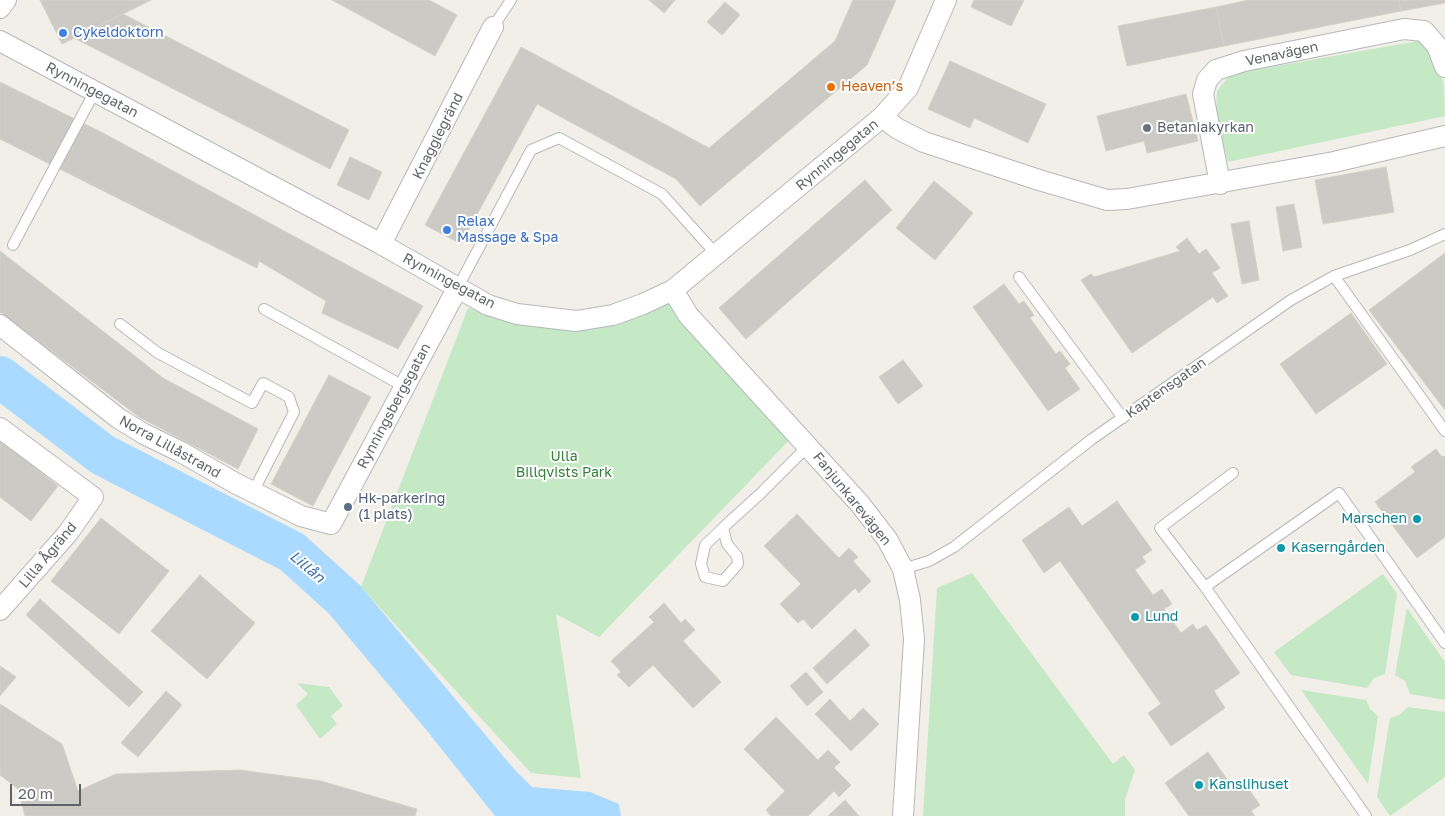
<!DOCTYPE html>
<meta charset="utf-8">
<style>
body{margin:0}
#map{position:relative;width:1445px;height:816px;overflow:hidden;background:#f1efe8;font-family:"Golos Text",sans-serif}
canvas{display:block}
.scale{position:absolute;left:10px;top:784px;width:71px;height:22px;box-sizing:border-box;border:2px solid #5f6368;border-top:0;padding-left:6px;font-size:15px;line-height:18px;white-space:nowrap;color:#5f6368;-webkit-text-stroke:4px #fff;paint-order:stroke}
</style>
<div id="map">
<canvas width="1445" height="816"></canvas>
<div class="scale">20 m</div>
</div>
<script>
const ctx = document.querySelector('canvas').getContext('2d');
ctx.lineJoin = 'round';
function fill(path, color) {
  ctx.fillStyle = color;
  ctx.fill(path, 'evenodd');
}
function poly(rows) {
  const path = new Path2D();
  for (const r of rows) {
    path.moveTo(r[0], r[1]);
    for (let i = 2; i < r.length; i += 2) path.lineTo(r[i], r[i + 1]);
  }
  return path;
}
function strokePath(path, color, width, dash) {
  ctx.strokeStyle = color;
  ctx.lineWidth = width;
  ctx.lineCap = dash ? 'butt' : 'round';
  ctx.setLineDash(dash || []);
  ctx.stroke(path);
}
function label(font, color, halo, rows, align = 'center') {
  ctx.font = font + ' "Golos Text",sans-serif';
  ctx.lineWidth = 4;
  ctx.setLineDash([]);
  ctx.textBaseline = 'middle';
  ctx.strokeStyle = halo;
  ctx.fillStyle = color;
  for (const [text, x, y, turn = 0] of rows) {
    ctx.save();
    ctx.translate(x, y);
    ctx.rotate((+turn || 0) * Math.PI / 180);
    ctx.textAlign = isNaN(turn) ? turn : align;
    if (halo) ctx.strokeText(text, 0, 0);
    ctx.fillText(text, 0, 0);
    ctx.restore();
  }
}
fill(poly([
 [1424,40,1434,49,1444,85,1445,116,1228,162,1216,115,1217,91,1231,74],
 [676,302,801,428,599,637,556,614,581,778,531,773,361,587,468,308,573,320],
 [972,573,1113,764,1124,755,1135,770,1125,799,1125,816,923,816,937,588],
 [1383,574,1397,594,1385,674,1374,678,1367,688,1291,675,1274,652],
 [1407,608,1445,662,1445,700,1410,694,1405,681,1395,675],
 [297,683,329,687,343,706,331,716,337,724,320,739,296,705,308,694],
 [1301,690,1366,700,1370,709,1378,716,1368,784],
 [1408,707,1445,712,1445,777,1390,816,1377,797,1390,718,1399,715]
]), '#c5e8c5');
fill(poly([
 [453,726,484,752,503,758,532,787,590,792,619,804,621,816,495,816,431,736]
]), '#aadaff');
strokePath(poly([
 [0,377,103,455,292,552,344,599,526,816]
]), '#aadaff', 42);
const building = poly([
 [40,0,151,0,62,44,40,0],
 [332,0,429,0,457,15,435,56,332,0],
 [649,0,675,0,664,13,649,0],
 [853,0,896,0,867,65,700,206,676,179,537,104,461,244,425,225,521,47,709,148,835,41,853,0],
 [974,0,1024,0,1011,26,971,7,974,0],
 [1249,0,1399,0,1401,11,1224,46,1216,7,1249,0],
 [1399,0,1445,0,1445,3,1401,11,1399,0],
 [725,2,740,15,722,35,707,22,725,2],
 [1216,7,1224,46,1127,66,1118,26,1216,7],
 [123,14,349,130,330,169,74,38,123,14],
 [950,61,1046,104,1028,143,974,118,970,128,928,109,950,61],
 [0,82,103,133,423,306,398,349,322,313,326,301,259,261,257,268,0,139,0,82],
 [1186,94,1198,141,1147,153,1144,141,1106,151,1097,116,1186,94],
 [350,157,382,172,369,200,337,185,350,157],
 [1386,167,1394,212,1323,224,1315,180,1386,167],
 [865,180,892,210,746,339,719,308,865,180],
 [934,181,973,213,935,260,896,228,934,181],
 [1294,204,1302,247,1283,251,1276,207,1294,204],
 [1249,221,1259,280,1242,284,1231,224,1249,221],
 [1187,238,1199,254,1206,249,1220,268,1212,273,1228,296,1217,303,1213,297,1132,353,1081,280,1091,274,1094,277,1180,251,1176,247,1187,238],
 [0,251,163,378,258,429,238,469,139,417,0,312,0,251],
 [1445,253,1445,410,1369,310,1445,253],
 [1004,284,1019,304,1024,301,1034,315,1030,318,1056,354,1060,351,1070,364,1065,368,1080,389,1048,411,973,307,1004,284],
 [1351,313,1387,364,1316,414,1280,364,1351,313],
 [903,360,923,386,898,404,879,377,903,360],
 [329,375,371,397,313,506,271,484,329,375],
 [0,440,58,486,31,521,0,497,0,440],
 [1436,449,1442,457,1445,456,1445,537,1417,558,1375,502,1415,472,1411,467,1436,449],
 [1117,501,1152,550,1142,557,1146,562,1135,570,1153,595,1162,589,1172,604,1164,609,1181,633,1193,624,1197,630,1206,625,1240,673,1214,691,1225,708,1171,746,1148,713,1161,704,1060,561,1044,573,1022,540,1069,507,1082,526,1117,501],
 [797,514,839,558,849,548,858,557,853,561,871,581,859,593,855,588,812,629,803,619,798,623,780,604,801,584,764,546,797,514],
 [101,518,169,571,119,634,51,581,101,518],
 [200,575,255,623,207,679,151,631,200,575],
 [40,599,143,692,129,707,26,615,40,599],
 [664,603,681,623,685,619,695,630,683,641,721,682,693,708,653,665,629,687,617,675,621,672,611,661,654,622,649,617,664,603],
 [855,629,870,645,827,684,813,668,855,629],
 [0,666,16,677,0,696,0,666],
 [806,672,823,692,807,706,790,686,806,672],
 [166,691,182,705,138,757,121,743,166,691],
 [830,699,850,721,863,708,879,724,851,751,815,714,830,699],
 [0,704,62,744,78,791,116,774,240,770,321,781,417,809,415,816,25,816,18,789,0,775,0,704],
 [776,717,818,760,828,750,840,762,834,768,851,785,839,797,834,791,808,816,771,816,766,810,785,791,744,749,776,717],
 [1208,752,1233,788,1243,781,1260,805,1251,811,1255,816,1189,816,1165,783,1208,752],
 [845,800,859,816,828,816,845,800]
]);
fill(building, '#cccac5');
strokePath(building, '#d6d1c6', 1);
const service = poly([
 [493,27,511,0],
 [13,245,95,91],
 [1334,276,1445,431],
 [1019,277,1123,418],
 [457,289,531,150,559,138,662,194,716,254],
 [264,309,405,387],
 [120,324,158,353,252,403,263,383,289,397,294,412,253,492],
 [723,528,727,544,737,556,738,564,723,581,705,577,701,564,705,545,723,528,728,523,760,494,809,445],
 [903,569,929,561,954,547,1092,439,1291,300,1334,276,1410,250,1445,234],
 [1205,587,1160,528,1233,473],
 [1366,816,1205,587,1339,493,1445,643]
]);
const minor = poly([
 [0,8,6,0],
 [0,41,381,244,488,305,517,314,576,321,613,315,643,304,673,290,882,117,908,88,946,0],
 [882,117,898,129,924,142,1039,180,1107,200,1127,199,1334,162,1445,136],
 [1220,184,1203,94,1207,80,1216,70,1244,61,1404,29,1424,31,1437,46,1445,67],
 [381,244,493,27],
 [673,290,688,315,860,504,887,539,903,569,910,600,914,639,903,816],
 [0,325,118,418,144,434,181,452,235,483,301,516,331,524,457,289],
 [0,428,93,497,68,533,0,610]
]);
strokePath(service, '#b5b8bc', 12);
strokePath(minor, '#b5b8bc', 22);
strokePath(service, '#fff', 10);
strokePath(minor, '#fff', 20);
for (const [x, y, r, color] of [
 [63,33,5,"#3f7fe0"],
 [831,87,5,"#e8710a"],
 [1147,128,5,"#6b7280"],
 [447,230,5,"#3f7fe0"],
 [348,507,5,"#5c6f8a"],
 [1417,519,5,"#0f9aa8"],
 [1281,548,5,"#0f9aa8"],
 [1135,617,5,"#0f9aa8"],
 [1199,785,5,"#0f9aa8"]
]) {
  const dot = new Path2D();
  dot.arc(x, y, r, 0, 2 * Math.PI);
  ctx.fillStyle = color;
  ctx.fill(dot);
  strokePath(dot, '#fff', 2);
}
label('14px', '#366cbe', '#fff', [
 ["Cykeldoktorn",73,33],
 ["Relax",457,222],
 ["Massage & Spa",457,238]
], 'left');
label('14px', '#5f6368', '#fff', [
 ["Venavägen",1282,54,-12],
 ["Rynningegatan",92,90,28],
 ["Knagglegränd",438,136,-63],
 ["Rynningegatan",837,155,-40],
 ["Rynningegatan",449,281,28],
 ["Kaptensgatan",1166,388,-35],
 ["Rynningsbergsgatan",394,406,-62],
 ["Norra Lillåstrand",170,447,29],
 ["Fanjunkarevägen",852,499,51],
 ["Lilla Ågränd",48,555,-50]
]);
label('14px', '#c56008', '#fff', [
 ["Heaven’s",841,87]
], 'left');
label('14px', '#5b616d', '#fff', [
 ["Betaniakyrkan",1157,128]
], 'left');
label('14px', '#348238', '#fff', [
 ["Ulla",564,457],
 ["Billqvists Park",564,473]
]);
label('14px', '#4e5e75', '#fff', [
 ["Hk-parkering",358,499],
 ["(1 plats)",358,515]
], 'left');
label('14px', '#0d838f', '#fff', [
 ["Marschen",1407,519,"right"],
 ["Kaserngården",1291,548],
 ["Lund",1145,617],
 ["Kanslihuset",1209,785]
], 'left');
label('italic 15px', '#4174aa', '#fff', [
 ["Lillån",307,567,40]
]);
</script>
